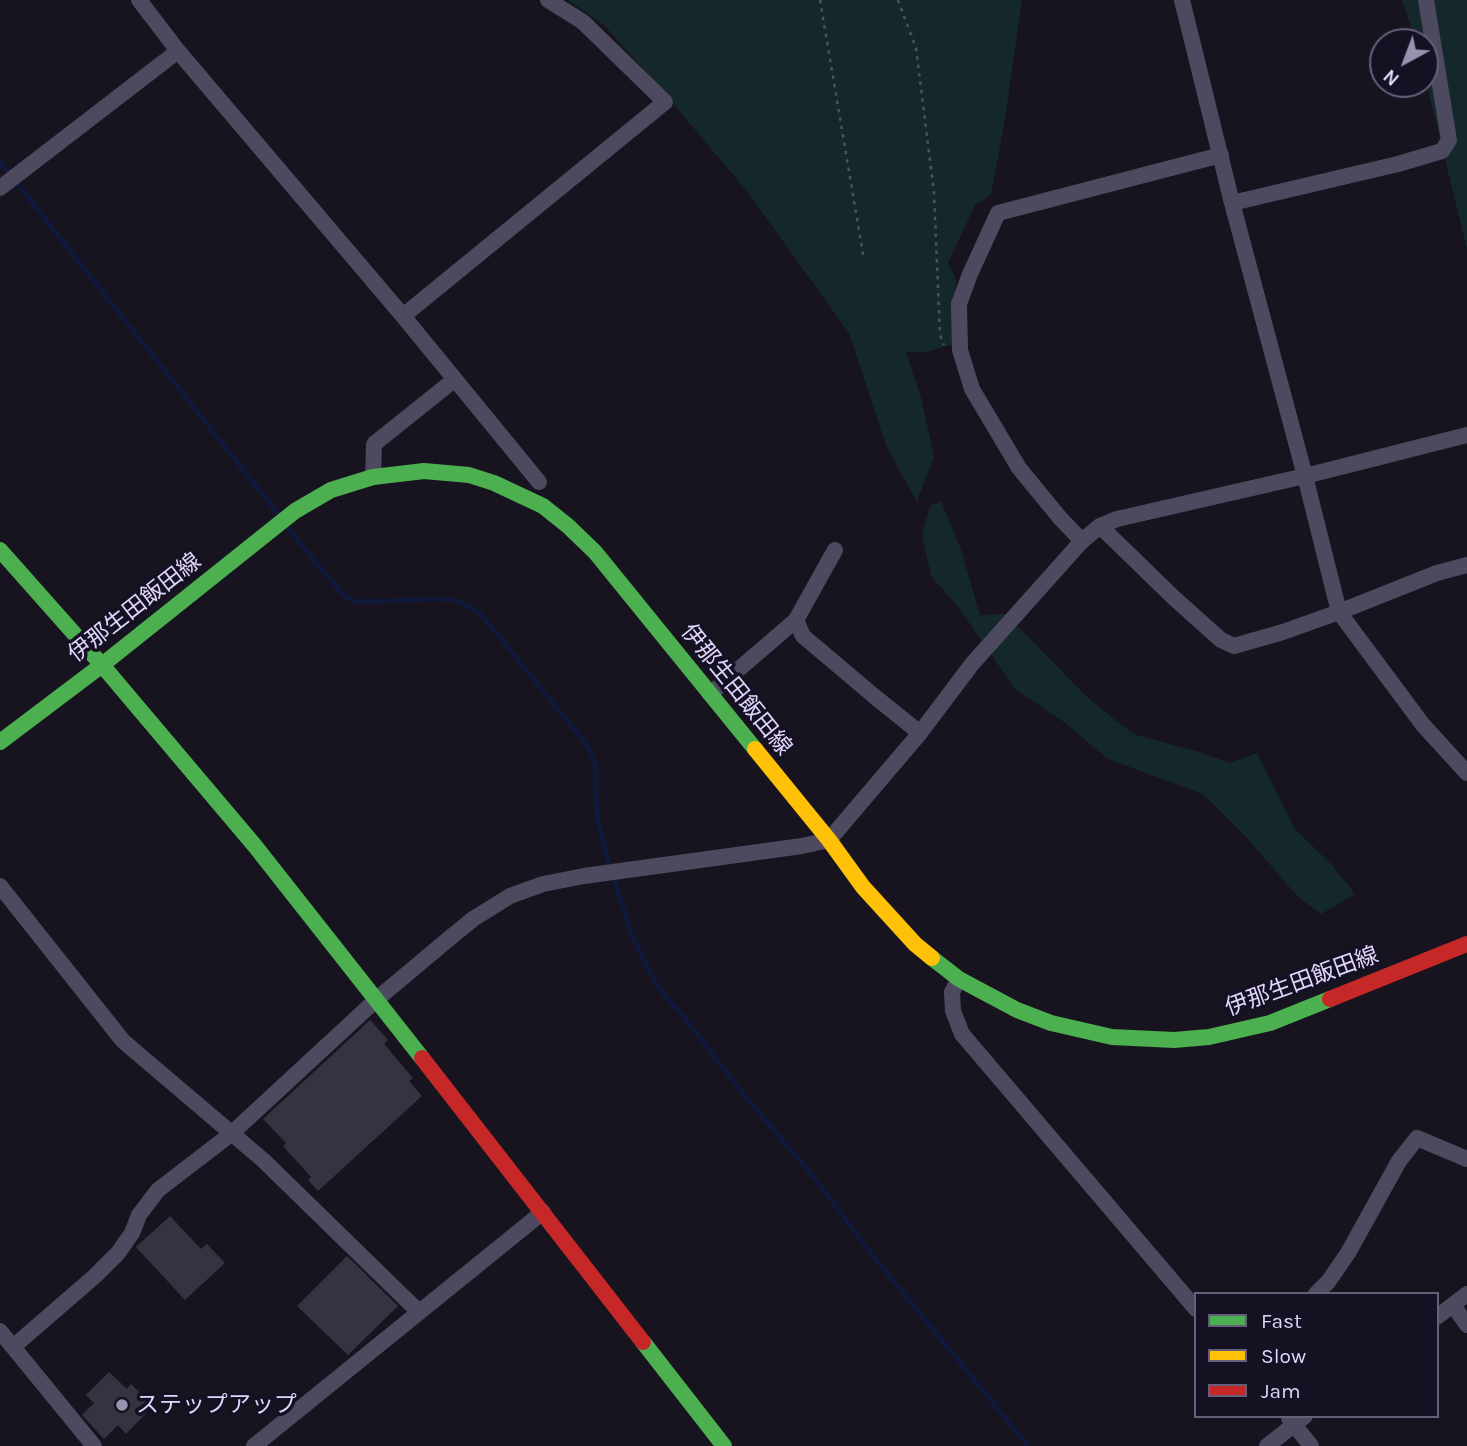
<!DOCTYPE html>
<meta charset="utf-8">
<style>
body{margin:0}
#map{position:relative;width:1467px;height:1446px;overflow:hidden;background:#17141f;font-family:Karla,sans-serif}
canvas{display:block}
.legend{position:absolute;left:1194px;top:1292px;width:245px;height:126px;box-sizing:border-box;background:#161023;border:2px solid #665f7a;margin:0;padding:9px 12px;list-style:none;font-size:21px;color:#dfd6fc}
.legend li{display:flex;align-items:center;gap:14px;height:35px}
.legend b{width:35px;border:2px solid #665f7a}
.north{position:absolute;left:1369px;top:28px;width:70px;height:70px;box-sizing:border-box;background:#161023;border:2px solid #665f7a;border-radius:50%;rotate:221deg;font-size:19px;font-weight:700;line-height:28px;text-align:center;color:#dfd6fc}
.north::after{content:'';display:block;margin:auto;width:24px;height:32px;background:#9992af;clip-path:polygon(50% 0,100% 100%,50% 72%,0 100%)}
</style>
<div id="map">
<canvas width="1467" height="1446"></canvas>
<ul class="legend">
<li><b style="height:9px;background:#4caf50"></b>Fast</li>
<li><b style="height:9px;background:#ffc107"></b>Slow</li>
<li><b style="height:9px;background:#c62828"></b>Jam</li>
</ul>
<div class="north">N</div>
</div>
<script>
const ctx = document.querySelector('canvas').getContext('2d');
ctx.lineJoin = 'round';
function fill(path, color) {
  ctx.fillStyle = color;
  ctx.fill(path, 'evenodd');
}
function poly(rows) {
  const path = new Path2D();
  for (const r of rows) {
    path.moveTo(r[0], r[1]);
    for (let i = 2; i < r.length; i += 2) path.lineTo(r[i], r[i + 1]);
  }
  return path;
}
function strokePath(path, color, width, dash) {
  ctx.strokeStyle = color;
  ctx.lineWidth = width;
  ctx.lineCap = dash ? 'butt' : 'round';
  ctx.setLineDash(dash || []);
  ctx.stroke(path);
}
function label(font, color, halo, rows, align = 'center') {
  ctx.font = font + ' Karla,"Noto Sans JP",sans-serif';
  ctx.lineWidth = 7;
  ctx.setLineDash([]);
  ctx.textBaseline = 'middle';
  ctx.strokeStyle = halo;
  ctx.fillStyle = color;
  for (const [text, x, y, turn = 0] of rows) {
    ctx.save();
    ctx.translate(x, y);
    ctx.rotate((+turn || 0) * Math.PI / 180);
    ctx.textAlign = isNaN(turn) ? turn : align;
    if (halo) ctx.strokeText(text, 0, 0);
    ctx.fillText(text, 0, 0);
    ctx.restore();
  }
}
fill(poly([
 [568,0,1022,0,1005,119,991,195,975,205,948,263,957,282,952,301,952,345,925,352,906,352,921,398,934,456,917,502,887,448,849,333,746,190,653,80,604,25],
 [1402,0,1467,0,1467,249,1425,78,1425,42,1416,42],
 [941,501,961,550,980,615,1006,614,1088,698,1133,734,1199,752,1230,763,1257,753,1295,829,1332,865,1355,894,1321,914,1298,897,1247,838,1203,794,1108,759,1064,722,1015,689,959,608,931,576,922,534,930,506]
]), '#14282b');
strokePath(poly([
 [0,162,278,514],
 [287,527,343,595,357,602,433,599,456,600,480,613,587,745,595,763,597,818,610,868],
 [613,876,630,930,645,963,660,990,684,1017,740,1090,816,1180,874,1257,1028,1446]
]), '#0f193c', 4.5);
fill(poly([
 [370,1020,388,1040,384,1044,413,1078,409,1081,422,1096,318,1191,308,1180,311,1177,283,1146,286,1143,263,1119],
 [170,1216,201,1249,207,1244,225,1263,185,1300,136,1247],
 [347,1256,398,1306,348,1355,297,1306],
 [109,1372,127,1389,131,1384,153,1406,126,1434,118,1425,104,1439,82,1415,94,1403,86,1395]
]), '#373241');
strokePath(poly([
 [820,0,864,260],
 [898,0,916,48,934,193,940,335,944,345]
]), '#495260', 2.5, [3.5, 5]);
strokePath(poly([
 [139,0,178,51,403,316,539,482],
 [1182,0,1232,203,1305,476,1339,612,1423,725,1467,773],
 [0,188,178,51],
 [1232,203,1398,164,1442,151,1449,140,1426,0],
 [403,316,665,102,583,22,548,0],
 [373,477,374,444,454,380],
 [1100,526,1173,597,1221,640,1234,646,1283,632,1339,612,1437,573,1467,565],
 [1082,541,1060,518,1019,468,972,389,960,350,959,304,970,274,998,213,1221,155],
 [796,620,803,636,874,696,920,733],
 [710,694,796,620,835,550],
 [0,886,123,1041,263,1160,419,1312],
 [959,979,952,992,953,1011,962,1034,1196,1309],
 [1316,1294,1328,1282,1348,1253,1399,1161,1417,1138,1467,1159],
 [1453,1305,1467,1325],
 [1437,1317,1467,1294],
 [0,1331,94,1446],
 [13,1347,95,1276,118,1253,132,1233,139,1215,158,1190,231,1134,377,999,439,947,473,919,510,896,543,884,584,876,802,846,829,840,920,733,972,664,1082,541,1100,526,1117,519,1305,476,1467,435],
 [1289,1418,1311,1446],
 [254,1446,543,1212],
 [1267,1446,1305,1416]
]), '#4d4a5f', 16);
strokePath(poly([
 [0,550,102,665,255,846,422,1058],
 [0,742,102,665,295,511,331,490,373,477,424,471,469,475,494,483,543,506,568,526,595,552,755,749],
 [932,958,959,979,1017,1010,1051,1023,1112,1037,1174,1040,1209,1037,1270,1023,1330,999],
 [643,1342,724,1446]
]), '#4caf50', 16);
strokePath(poly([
 [755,749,829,840,863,887,915,944,932,958]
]), '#ffc107', 16);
strokePath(poly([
 [1330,999,1467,944],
 [422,1058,643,1342]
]), '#c62828', 16);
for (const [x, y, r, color] of [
 [122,1405,7,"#9992af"]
]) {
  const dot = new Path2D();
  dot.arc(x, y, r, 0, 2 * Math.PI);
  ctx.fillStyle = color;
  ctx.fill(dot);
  strokePath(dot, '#161023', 2.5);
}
label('23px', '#dfd6fc', '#161023', [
 ["伊那生田飯田線",135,608,-38],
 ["伊那生田飯田線",736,690,51],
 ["伊那生田飯田線",1302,982,-20]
]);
label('23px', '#dfd6fc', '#161023', [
 ["ステップアップ",136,1405]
], 'left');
</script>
